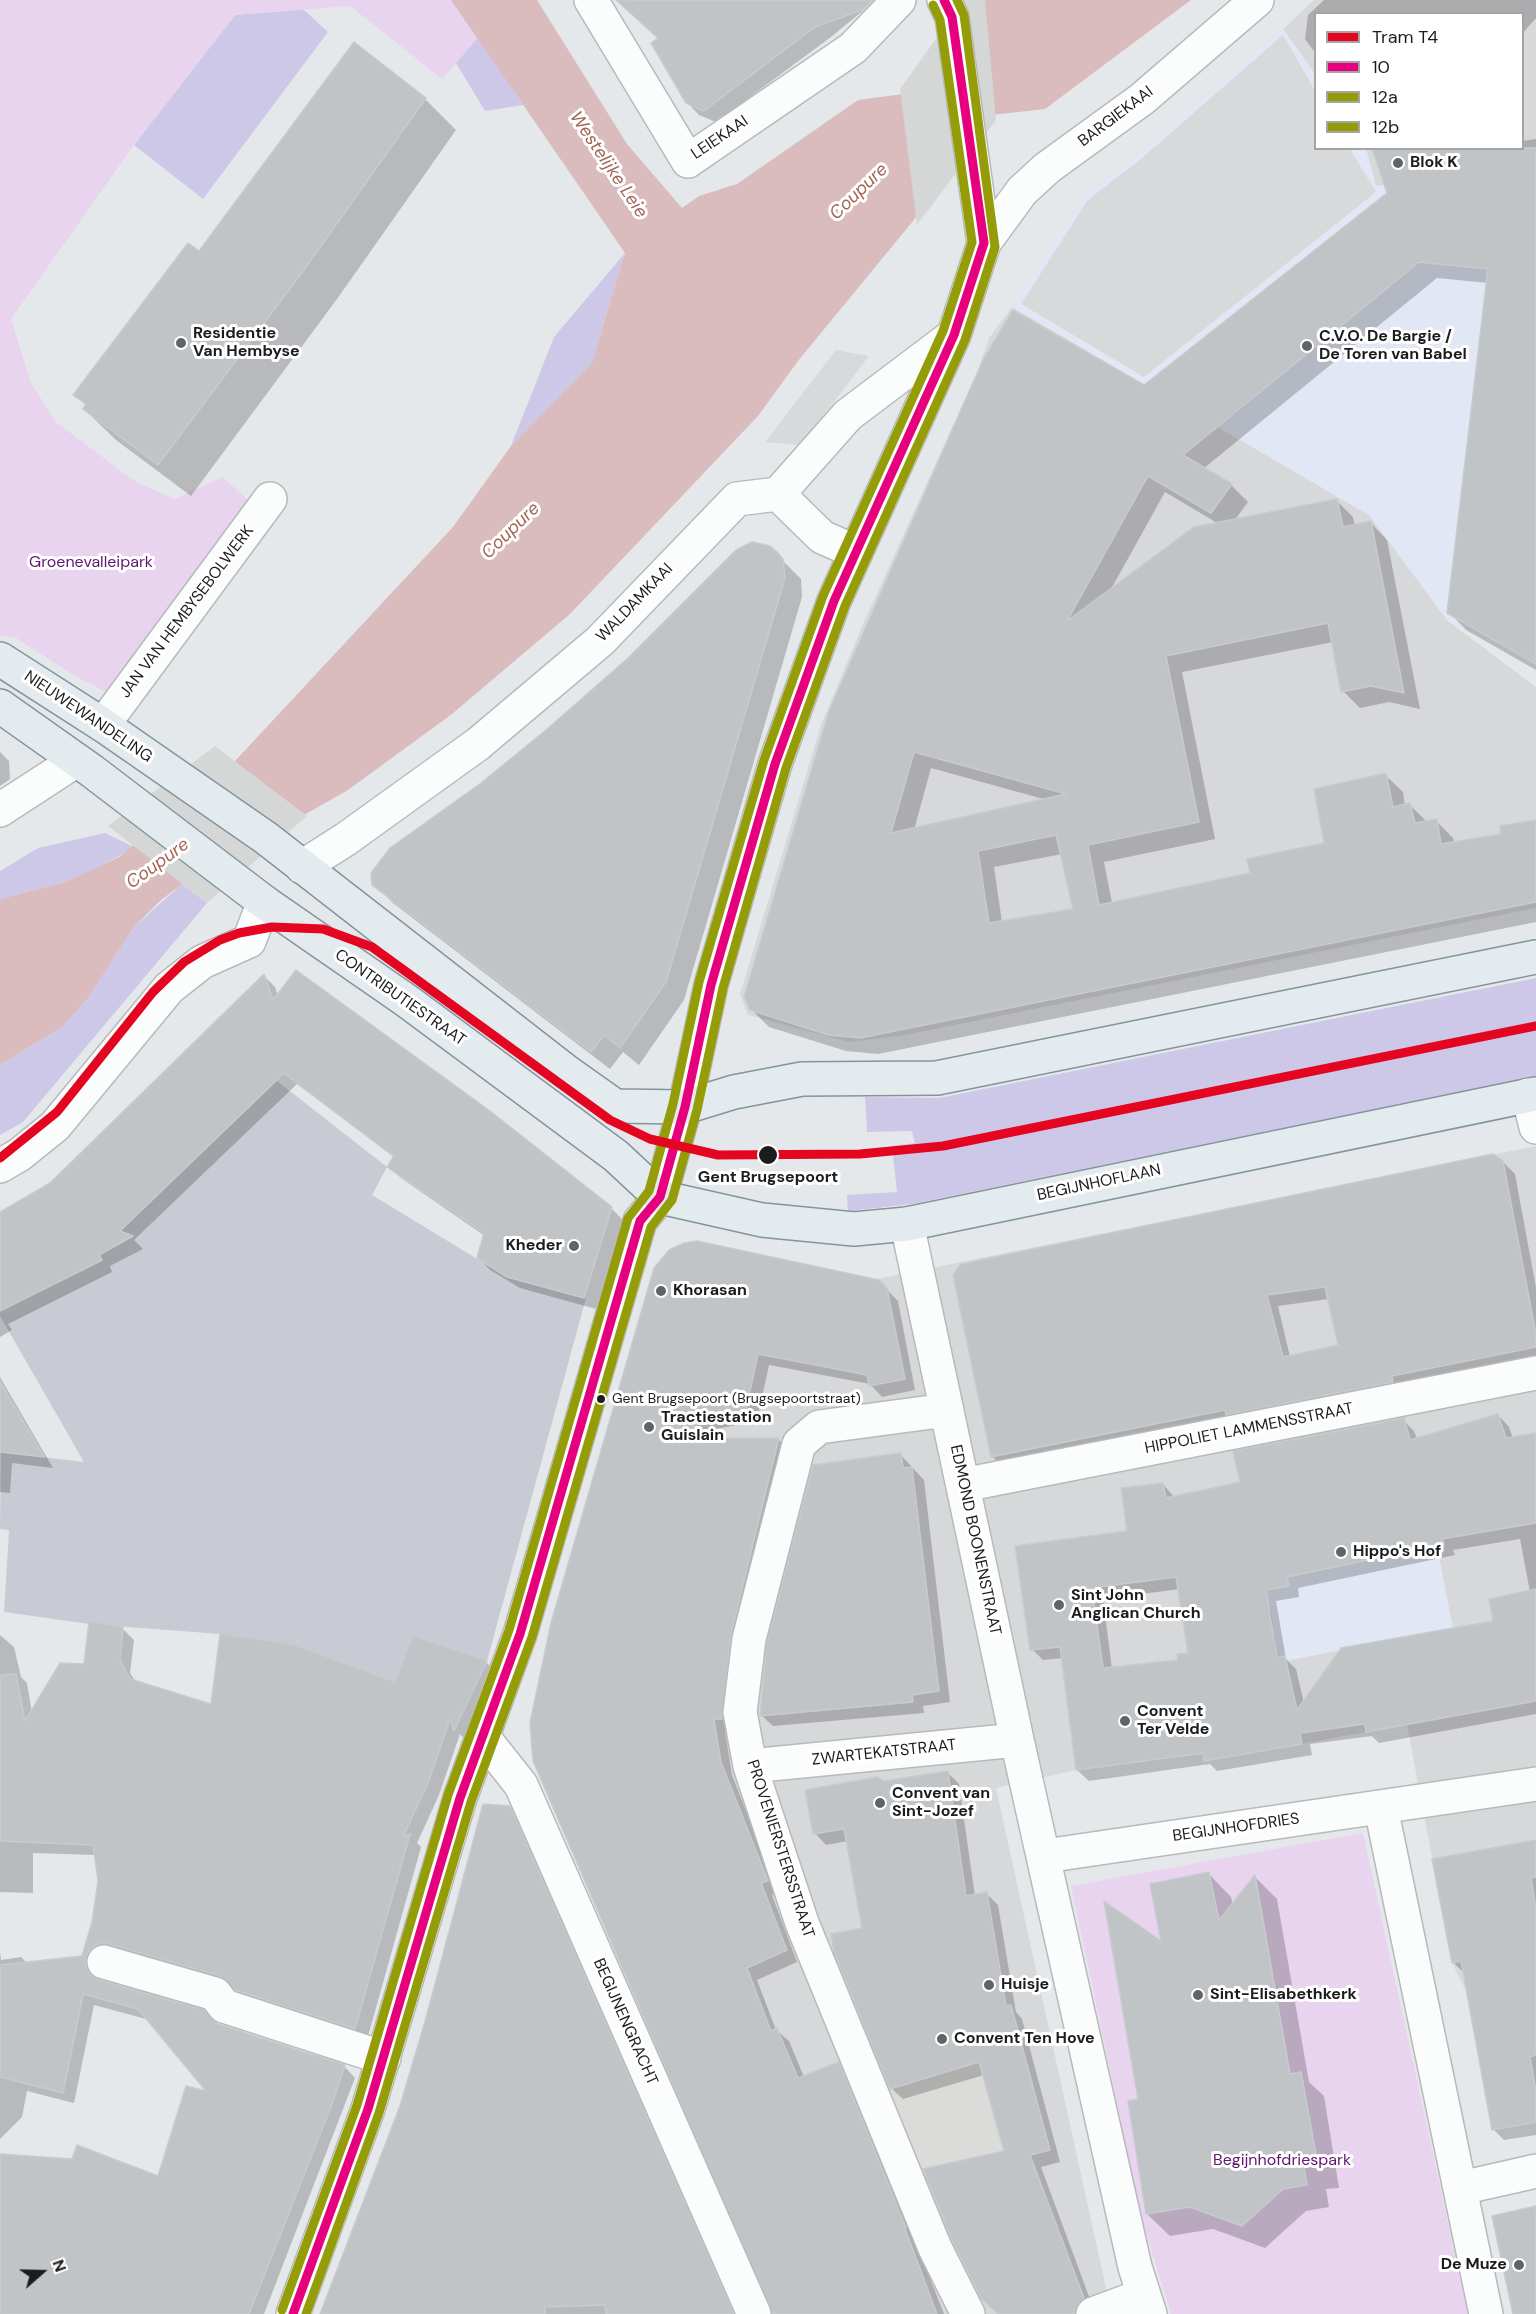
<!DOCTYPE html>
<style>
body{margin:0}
#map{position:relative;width:1536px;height:2314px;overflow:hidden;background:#e5e8eb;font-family:"DM Sans",sans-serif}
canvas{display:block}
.legend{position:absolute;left:1314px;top:12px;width:210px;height:138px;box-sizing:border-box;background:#fff;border:2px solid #a4a4a4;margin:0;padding:8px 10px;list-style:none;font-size:18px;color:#1c1c1c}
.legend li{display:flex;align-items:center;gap:12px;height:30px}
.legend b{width:30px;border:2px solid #a4a4a4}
.north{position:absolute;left:12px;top:2242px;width:60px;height:60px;-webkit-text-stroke:4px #fff;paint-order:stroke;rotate:70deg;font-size:16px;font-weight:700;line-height:24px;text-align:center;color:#1c1c1c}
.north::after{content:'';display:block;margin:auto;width:21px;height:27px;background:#1c1c1c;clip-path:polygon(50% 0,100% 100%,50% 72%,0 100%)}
</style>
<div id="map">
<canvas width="1536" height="2314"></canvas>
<ul class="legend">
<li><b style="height:8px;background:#e40521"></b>Tram T4</li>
<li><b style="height:8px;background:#e6007e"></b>10</li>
<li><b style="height:8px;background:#949c08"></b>12a</li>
<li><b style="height:8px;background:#949c08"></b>12b</li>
</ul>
<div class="north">N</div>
</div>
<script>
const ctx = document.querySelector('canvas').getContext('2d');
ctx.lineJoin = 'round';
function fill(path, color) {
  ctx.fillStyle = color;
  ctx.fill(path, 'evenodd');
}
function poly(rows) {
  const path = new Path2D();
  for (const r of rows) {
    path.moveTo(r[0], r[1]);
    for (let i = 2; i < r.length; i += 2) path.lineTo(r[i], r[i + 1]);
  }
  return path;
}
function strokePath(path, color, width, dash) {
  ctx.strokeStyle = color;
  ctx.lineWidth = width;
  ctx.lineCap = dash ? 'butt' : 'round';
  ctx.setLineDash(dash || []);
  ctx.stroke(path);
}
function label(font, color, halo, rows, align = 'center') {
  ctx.font = font + ' "DM Sans",sans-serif';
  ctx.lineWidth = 6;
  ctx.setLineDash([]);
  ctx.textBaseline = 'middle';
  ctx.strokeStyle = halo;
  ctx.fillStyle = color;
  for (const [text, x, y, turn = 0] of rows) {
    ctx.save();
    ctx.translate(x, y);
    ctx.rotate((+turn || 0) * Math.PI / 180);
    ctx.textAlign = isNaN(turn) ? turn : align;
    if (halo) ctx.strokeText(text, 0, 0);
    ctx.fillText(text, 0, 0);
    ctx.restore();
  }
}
fill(poly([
 [1314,0,1536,0,1536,167,1376,186,1366,149,1522,148,1522,14,1316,14,1315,74,1283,29],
 [1012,307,1369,515,1448,621,1536,687,1536,908,900,1036,848,1042,748,1015,740,994,821,725,863,624,978,370,989,338],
 [1536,1146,1536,2122,1492,2130,1467,1993,1452,1963,1407,1725,1204,1761,1203,1753,1076,1770,996,1788,1108,2297,1129,2314,771,2314,533,1761,530,1723,549,1630,660,1260,669,1250,684,1243,877,1279]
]), '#d7d8da');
fill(poly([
 [1283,29,1315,74,1316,148,1366,149,1376,186,1536,167,1536,478,1505,647,1448,621,1369,515,1012,307,1086,194,1141,154],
 [1236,1465,1426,1495,1444,1544,1437,1546,1453,1628,1286,1661,1285,1656,1277,1658,1271,1610,1250,1614,1251,1538]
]), '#e1e7f4');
fill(poly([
 [277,1081,387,1167,372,1195,507,1277,586,1298,487,1661,413,1636,395,1682,292,1644,220,1634,89,1624,4,1612,9,1530,0,1529,1,1452,84,1462,0,1316,0,1311,102,1261,99,1255,132,1237,120,1231]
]), '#c8cbd3');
fill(poly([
 [451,0,478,38,523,105,485,111,456,63],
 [303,9,328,32,203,199,134,145,235,15],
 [625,253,592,363,511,446,554,337],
 [105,833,134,847,91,872,66,882,0,899,0,871,38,848],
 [182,884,207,903,23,1122,0,1135,0,1065,62,1027,86,1001,134,927],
 [1536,978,1536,1076,912,1204,848,1211,847,1195,897,1192,892,1146,915,1143,912,1131,867,1132,865,1097,939,1098]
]), '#cdc8e7');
fill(poly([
 [0,0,451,0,478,38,442,79,350,6,235,15,134,145,11,319,31,383,56,422,133,480,174,499,223,477,251,503,110,694,73,675,16,638,0,635],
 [1363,1833,1468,2314,1171,2314,1141,2216,1071,1886]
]), '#e8d4ef');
fill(poly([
 [1283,35,1315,91,1316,148,1350,149,1376,192,1144,377,1021,304,1088,200,1141,159],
 [836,350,869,356,801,445,765,442]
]), '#d8d9db');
fill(poly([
 [979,2062,1007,2157,978,2157,904,2173,872,2094]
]), '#dbdbd9');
fill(poly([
 [451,0,537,0,627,144,682,208,699,196,737,184,858,100,903,94,970,0,1191,0,1045,109,992,115,913,221,798,361,758,416,570,614,452,714,348,790,182,884,160,901,134,927,86,1001,62,1027,0,1065,0,899,66,882,119,857,235,761,453,527,511,446,592,363,625,253]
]), '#dabbbe');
fill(poly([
 [964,0,985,0,996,120,917,225,900,89],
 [215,746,307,816,207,903,108,826]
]), '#d5d7d7');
fill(poly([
 [628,0,870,0,865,9,831,37,716,122,699,115,687,102,660,39],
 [1324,0,1536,0,1536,18,1522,34,1522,14,1316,14,1316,54,1305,39,1308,15],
 [425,99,456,130,337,299,191,496,116,440,84,409,86,406,75,394,200,253],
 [1536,139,1536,670,1466,630,1449,612,1488,283,1437,278,1203,469,1231,485,1248,502,1234,521,1336,500,1353,517,1355,526,1370,522,1387,540,1420,709,1389,702,1360,708,1343,691,1333,642,1182,672,1215,839,1104,862,1112,903,1251,874,1326,844,1385,775,1403,792,1405,806,1410,805,1428,823,1436,821,1453,838,1454,843,1503,835,1536,821,1536,922,878,1054,846,1051,769,1027,751,1009,1144,387,1522,148,1522,141],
 [1165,492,1219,524,1110,591],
 [931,768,1047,800,914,830],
 [1062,854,1075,910,1002,922,994,867],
 [769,547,801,579,802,597,684,1000,639,1065,623,1052,610,1069,393,903,374,884,504,766,628,660],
 [0,752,9,761,10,779,0,786],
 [264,976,275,987,278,996,611,1208,623,1220,596,1309,520,1288,490,1270,479,1258,485,1236,401,1178,389,1167,395,1158,297,1084,134,1240,143,1249,110,1266,112,1272,8,1324,12,1330,0,1337,0,1213,51,1184],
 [1503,1162,1515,1174,1536,1288,1536,1361,1004,1468,992,1456,955,1276],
 [1329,1299,1340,1347,1290,1357,1278,1306],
 [653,1276,878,1281,898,1301,915,1390,882,1397,870,1384,769,1365,757,1421,706,1431,707,1439,778,1439,790,1451,733,1730,725,1731,732,1775,778,1893,772,1895,797,1962,757,1980,776,2030,789,2041,804,2077,838,2064,850,2075,944,2314,774,2314,534,1761],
 [0,1377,53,1468,12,1463,10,1493,0,1492],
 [1498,1415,1509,1427,1513,1438,1536,1434,1536,1714,1379,1743,1372,1736,1310,1744,1312,1755,1217,1771,1210,1764,1089,1781,1077,1770,1063,1658,1043,1660,1032,1649,1129,1532,1163,1484,1174,1497,1241,1483,1403,1420,1414,1431,1417,1439],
 [1520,1539,1530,1592,1495,1622,1304,1703,1296,1669,1286,1659,1276,1601,1299,1597,1298,1588,1455,1555,1453,1550],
 [1180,1589,1190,1654,1180,1661,1112,1669,1103,1599],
 [900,1454,924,1480,950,1702,923,1706,924,1713,773,1726,761,1715],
 [122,1628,134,1640,130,1673,136,1682,212,1706,396,1684,486,1662,498,1674,466,1741,460,1734,439,1795,417,1843,421,1847,367,2040,249,2001,233,1987,122,1955,97,1968,97,1980,217,2025,344,2066,355,2078,264,2314,0,2314,0,2156,159,2178,217,2096,157,2022,94,2005,74,2103,27,2091,22,2117,0,2139,0,1952,1,1960,21,1957,27,1963,83,1957,94,1922,99,1888,96,1855,33,1853,33,1893,0,1892,0,1635,14,1647,21,1677,27,1683,32,1713],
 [947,1772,959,1784,975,1896,987,1894,998,1905,1016,2012,1022,2019,1060,2162,1041,2167,1094,2310,1092,2314,1000,2314,1005,2152,984,2075,903,2099,891,2088,848,1841,826,1845,815,1833,884,1783],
 [509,1808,521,1819,739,2314,322,2314,369,2195,421,2044],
 [1536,1842,1536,2135,1504,2140,1493,2129,1465,1974,1453,1962],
 [1209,1874,1231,1897,1233,1905,1255,1877,1277,1899,1309,2082,1324,2096,1339,2188,1326,2189,1329,2207,1306,2211,1265,2248,1213,2229,1170,2236,1147,2214,1140,2100,1164,1944]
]), '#0003');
const building = poly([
 [616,0,873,0,864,9,815,27,704,111,686,103,651,43,658,38,616,0],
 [354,42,426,98,306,267,158,465,83,409,86,404,73,395,188,243,199,251,354,42],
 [1372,148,1536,148,1536,664,1447,613,1488,269,1419,262,1183,455,1232,484,1211,513,1148,476,1067,621,1194,527,1337,499,1343,527,1371,521,1404,693,1371,686,1341,692,1328,623,1166,656,1199,822,1088,845,1099,905,1250,873,1247,859,1324,843,1314,789,1386,773,1393,807,1410,803,1415,823,1437,819,1441,844,1501,834,1500,826,1536,820,1536,902,860,1038,828,1035,750,1010,744,997,829,711,983,360,1013,310,1144,385,1387,193,1372,148],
 [914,752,1066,794,891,833,914,752],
 [1056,835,1073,909,989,923,978,851,1056,835],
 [752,542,770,546,777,552,783,559,785,578,666,982,620,1048,604,1035,591,1052,372,885,371,873,390,848,481,783,546,730,627,659,736,550,752,542],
 [296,970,490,1111,612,1207,584,1298,507,1277,477,1258,484,1233,387,1167,394,1156,284,1073,120,1231,133,1236,99,1255,102,1260,0,1311,0,1212,50,1183,264,974,273,1000,296,970],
 [1493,1154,1503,1161,1536,1334,1536,1347,1392,1376,1393,1382,1226,1415,1225,1410,991,1457,953,1275,961,1264,1493,1154],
 [1325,1287,1338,1345,1283,1357,1267,1295,1325,1287],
 [697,1241,879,1280,887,1288,905,1379,869,1386,867,1375,758,1354,746,1410,696,1420,697,1438,779,1438,731,1634,722,1719,714,1719,721,1762,768,1881,761,1883,787,1950,747,1968,771,2031,777,2028,798,2078,839,2062,906,2228,904,2226,937,2314,772,2314,533,1761,530,1723,551,1623,654,1268,669,1250,684,1243,697,1241],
 [0,1382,44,1457,0,1452,0,1382],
 [1498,1414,1506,1438,1536,1433,1536,1523,1442,1539,1444,1544,1287,1577,1289,1586,1266,1590,1277,1658,1285,1656,1297,1710,1341,1648,1493,1621,1489,1599,1536,1589,1536,1701,1366,1732,1365,1724,1300,1733,1302,1744,1204,1761,1203,1753,1076,1770,1060,1647,1030,1650,1015,1546,1127,1531,1121,1488,1163,1483,1166,1498,1240,1482,1233,1451,1404,1418,1410,1440,1498,1414],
 [1176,1577,1188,1653,1177,1654,1178,1660,1103,1668,1092,1588,1176,1577],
 [901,1453,903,1468,912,1467,939,1691,912,1695,913,1702,760,1716,767,1642,813,1465,901,1453],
 [89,1621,123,1627,120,1660,130,1679,211,1704,220,1634,292,1644,395,1682,413,1636,487,1661,454,1731,450,1719,428,1783,403,1837,410,1834,355,2029,235,1990,220,1976,109,1944,99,1944,91,1948,86,1956,86,1967,91,1975,99,1980,204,2010,218,2024,345,2065,332,2104,249,2314,0,2314,0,2154,72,2159,77,2145,158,2176,186,2086,206,2091,138,2009,83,1994,63,2093,0,2077,0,1965,82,1956,92,1922,98,1881,93,1845,0,1841,0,1675,16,1674,25,1721,60,1663,84,1664,89,1621],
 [948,1771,966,1896,987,1892,1006,2006,1011,2005,1050,2150,1030,2155,1084,2298,1078,2303,1075,2314,998,2314,981,2298,952,2240,923,2169,1004,2151,979,2062,890,2089,834,1952,831,1934,862,1928,844,1829,813,1834,805,1790,877,1777,884,1781,948,1771],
 [483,1804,510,1806,734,2314,606,2314,605,2305,545,2307,545,2314,320,2314,400,2106,426,2018,483,1804],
 [1536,1840,1536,1877,1531,1878,1536,1909,1536,2055,1530,2057,1536,2091,1536,2122,1492,2130,1461,1961,1452,1963,1432,1859,1536,1840],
 [1209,1872,1219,1920,1255,1875,1290,2074,1301,2072,1318,2165,1304,2167,1307,2185,1283,2189,1242,2226,1190,2207,1146,2214,1128,2101,1138,2099,1104,1901,1161,1941,1150,1884,1209,1872],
 [1536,2206,1536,2314,1513,2314,1492,2216,1536,2206]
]);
fill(building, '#c1c4c6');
strokePath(building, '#c7cbce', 1.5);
const minor = poly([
 [591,0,688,161,853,48,899,0],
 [944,0,952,17,984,243],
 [778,494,822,537,856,552],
 [103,725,270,499],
 [0,810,66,767,74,759],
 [302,867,346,839,478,744,600,641,737,499,778,494,848,415,950,338],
 [1528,1095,1536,1127],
 [0,1166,19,1155,55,1126,169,988,202,962,249,941,264,902],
 [907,1224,1017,1740,1135,2267,1150,2314],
 [947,1410,819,1427,799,1444,749,1639,740,1712,750,1766,802,1923,935,2248,968,2314],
 [963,1485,1536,1373],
 [483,1737,521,1785,754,2314],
 [750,1766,1017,1740],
 [1381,1808,1486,2314],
 [1045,1856,1536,1784],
 [104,1962,215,1994,224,2006,384,2058],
 [1461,2188,1536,2171],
 [293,2314,368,2109,460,1798,520,1634,640,1221,660,1197,685,1107,711,985,775,764,834,601,954,335,984,243,1022,191,1047,168,1142,99,1257,0],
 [1093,2314,1144,2295]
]);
const major = poly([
 [0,659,103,725,266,838,567,1072,615,1106,685,1107,734,1092,802,1079,937,1078,1536,957],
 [0,706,92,771,264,902,407,1001,616,1156,660,1197,762,1220,854,1229,907,1224,1536,1094]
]);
strokePath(minor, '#b8b9bb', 36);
strokePath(major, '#84949f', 36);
strokePath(minor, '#fbfcfc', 33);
strokePath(major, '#e4ebef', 33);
strokePath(poly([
 [293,2314,368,2109,460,1798,520,1634,640,1221,660,1197,685,1107,711,985,775,764,834,601,954,335,984,243,952,17,944,0]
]), '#e6007e', 9);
strokePath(poly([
 [306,2314,379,2113,471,1802,532,1637,651,1227,672,1200,697,1110,723,988,786,768,845,606,965,340,995,247,964,15,957,0]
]), '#949c08', 9);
strokePath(poly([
 [282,2310,357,2105,448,1795,509,1630,628,1218,649,1191,673,1104,699,982,764,760,823,596,943,331,972,242,940,20,933,5]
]), '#949c08', 9);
strokePath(poly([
 [0,1158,57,1112,153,992,184,962,220,940,239,933,272,927,323,929,372,947,610,1120,650,1139,718,1155,860,1154,943,1146,1536,1026]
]), '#e40521', 9);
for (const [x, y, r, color] of [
 [1398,163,6,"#626364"],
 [181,343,6,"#626364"],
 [1307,346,6,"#626364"],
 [768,1155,10,"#1c1c1c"],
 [574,1246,6,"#626364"],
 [661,1291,6,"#626364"],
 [601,1399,5,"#1c1c1c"],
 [649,1427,6,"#626364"],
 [1341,1552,6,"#626364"],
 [1059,1605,6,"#626364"],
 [1125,1721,6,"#626364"],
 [880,1803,6,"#626364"],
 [989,1985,6,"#626364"],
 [1198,1995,6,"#626364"],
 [942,2039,6,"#626364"],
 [1519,2265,6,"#626364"]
]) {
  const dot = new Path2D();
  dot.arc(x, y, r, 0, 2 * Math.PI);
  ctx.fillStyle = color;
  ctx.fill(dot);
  strokePath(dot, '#fff', 2);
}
label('14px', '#1c1c1c', '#fff', [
 ["Gent Brugsepoort (Brugsepoortstraat)",612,1399]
], 'left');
label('16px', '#1c1c1c', '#fff', [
 ["BARGIEKAAI",1116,117,-37],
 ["LEIEKAAI",720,138,-34],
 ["WALDAMKAAI",635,603,-46],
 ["JAN VAN HEMBYSEBOLWERK",187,612,-53],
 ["NIEUWEWANDELING",88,717,34],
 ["CONTRIBUTIESTRAAT",400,998,35],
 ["BEGIJNHOFLAAN",1099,1183,-12],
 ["HIPPOLIET LAMMENSSTRAAT",1249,1429,-11],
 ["EDMOND BOONENSTRAAT",975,1540,78],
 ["ZWARTEKATSTRAAT",884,1753,-6],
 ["BEGIJNHOFDRIES",1236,1828,-8],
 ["PROVENIERSTERSSTRAAT",780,1849,72],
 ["BEGIJNENGRACHT",625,2022,66]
]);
label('bold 16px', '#1c1c1c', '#fff', [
 ["Blok K",1410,163],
 ["Residentie",193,334],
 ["Van Hembyse",193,352],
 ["C.V.O. De Bargie /",1319,337],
 ["De Toren van Babel",1319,355],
 ["Kheder",562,1246,"right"],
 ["Khorasan",673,1291],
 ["Tractiestation",661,1418],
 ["Guislain",661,1436],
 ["Hippo's Hof",1353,1552],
 ["Sint John",1071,1596],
 ["Anglican Church",1071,1614],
 ["Convent",1137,1712],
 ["Ter Velde",1137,1730],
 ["Convent van",892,1794],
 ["Sint-Jozef",892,1812],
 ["Huisje",1001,1985],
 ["Sint-Elisabethkerk",1210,1995],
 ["Convent Ten Hove",954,2039],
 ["De Muze",1507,2265,"right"]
], 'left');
label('16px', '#5f166f', '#fff', [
 ["Groenevalleipark",91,563],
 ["Begijnhofdriespark",1282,2161]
]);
label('bold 16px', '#1c1c1c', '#fff', [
 ["Gent Brugsepoort",768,1178]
]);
label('italic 18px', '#a26553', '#fff', [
 ["Westelijke Leie",608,165,56],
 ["Coupure",859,192,-44],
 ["Coupure",511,531,-44],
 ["Coupure",158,864,-36]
]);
</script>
